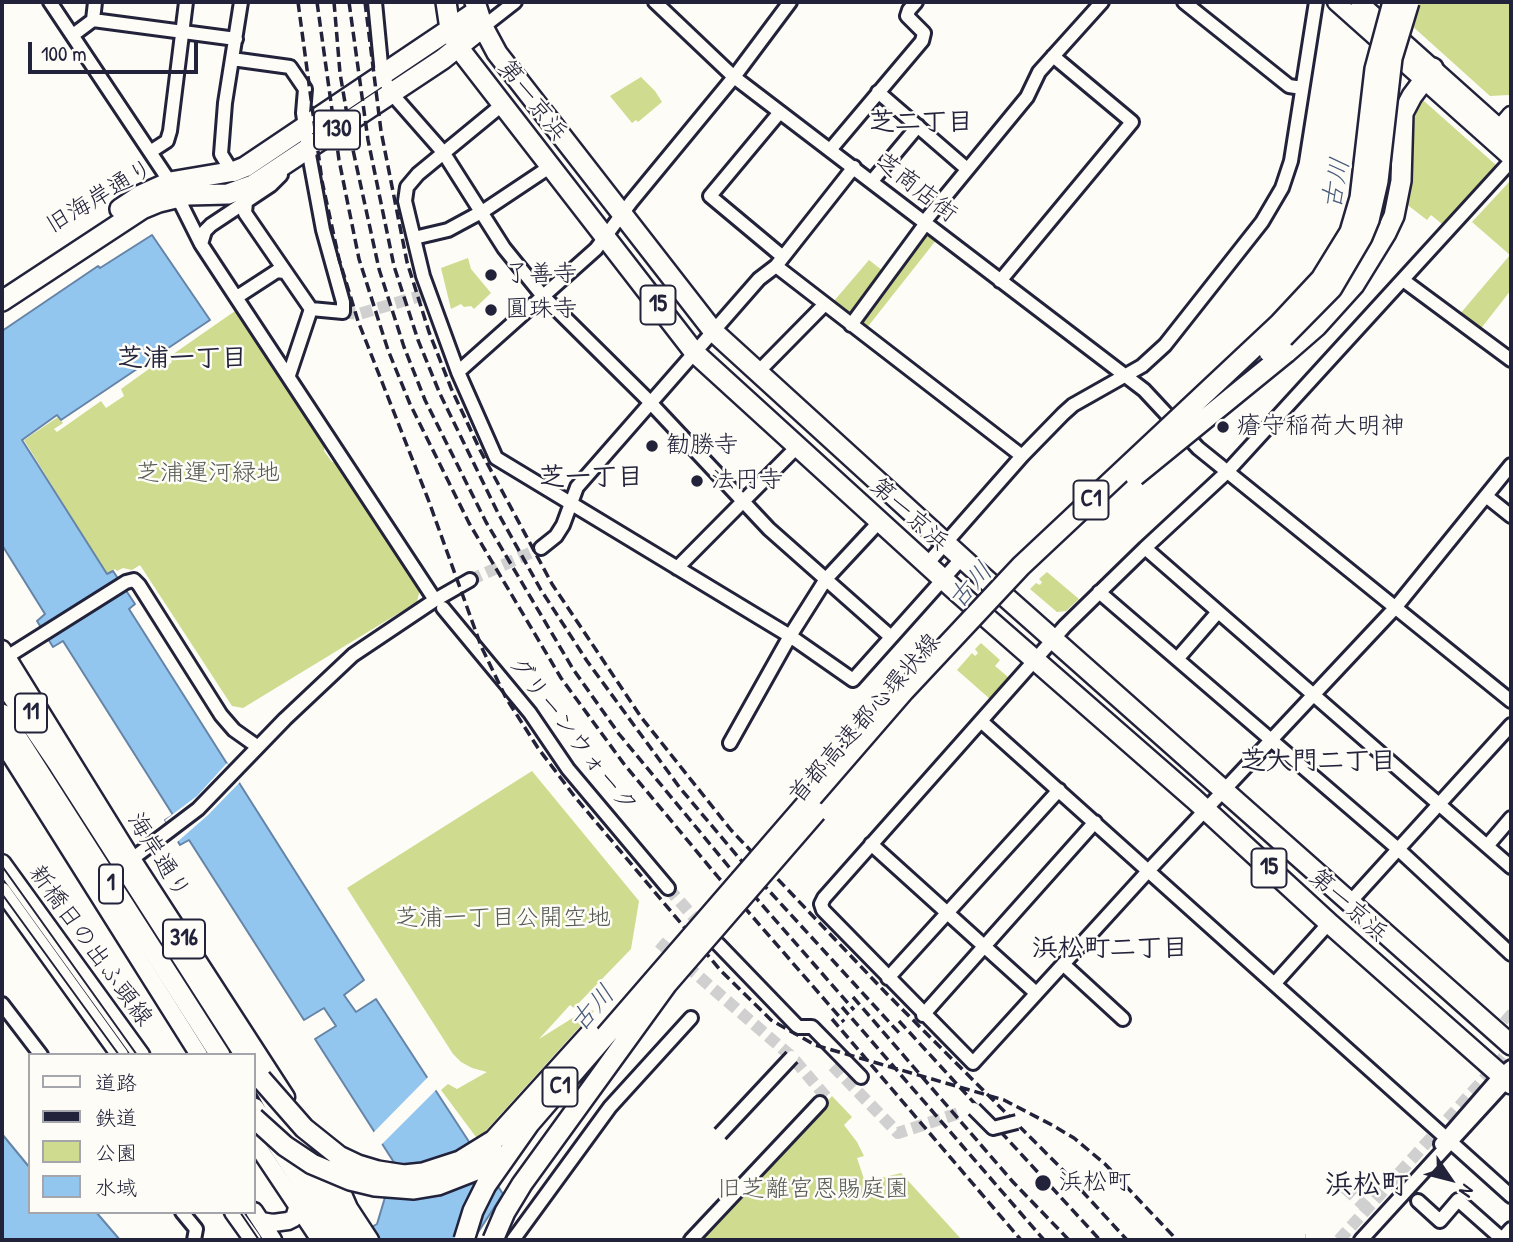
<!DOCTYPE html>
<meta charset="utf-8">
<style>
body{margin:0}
#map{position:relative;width:1513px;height:1242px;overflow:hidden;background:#fdfcf7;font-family:"Patrick Hand","Klee One",sans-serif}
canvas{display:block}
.frame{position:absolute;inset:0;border:4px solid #22223b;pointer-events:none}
.legend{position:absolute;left:28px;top:1053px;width:228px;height:161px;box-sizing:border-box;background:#fdfcf7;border:2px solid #a5a5ac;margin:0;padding:9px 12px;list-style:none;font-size:21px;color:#22223b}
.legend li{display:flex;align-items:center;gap:14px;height:35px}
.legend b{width:35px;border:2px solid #a5a5ac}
.north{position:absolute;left:1415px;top:1144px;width:70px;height:70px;-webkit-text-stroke:5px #fdfcf7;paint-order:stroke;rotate:125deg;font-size:19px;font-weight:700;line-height:28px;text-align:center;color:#22223b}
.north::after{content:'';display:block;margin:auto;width:24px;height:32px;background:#22223b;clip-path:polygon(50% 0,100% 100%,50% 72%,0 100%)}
.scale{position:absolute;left:28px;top:42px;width:170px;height:32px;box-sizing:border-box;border:4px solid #22223b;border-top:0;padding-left:9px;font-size:21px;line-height:24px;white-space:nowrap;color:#22223b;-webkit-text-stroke:5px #fdfcf7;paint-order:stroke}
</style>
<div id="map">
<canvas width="1513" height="1242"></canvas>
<div class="frame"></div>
<ul class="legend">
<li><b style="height:9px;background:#fdfcf7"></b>道路</li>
<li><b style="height:9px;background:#22223b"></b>鉄道</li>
<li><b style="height:19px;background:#cfdb8e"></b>公園</li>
<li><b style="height:19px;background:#92c6ef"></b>水域</li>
</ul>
<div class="north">N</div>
<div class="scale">100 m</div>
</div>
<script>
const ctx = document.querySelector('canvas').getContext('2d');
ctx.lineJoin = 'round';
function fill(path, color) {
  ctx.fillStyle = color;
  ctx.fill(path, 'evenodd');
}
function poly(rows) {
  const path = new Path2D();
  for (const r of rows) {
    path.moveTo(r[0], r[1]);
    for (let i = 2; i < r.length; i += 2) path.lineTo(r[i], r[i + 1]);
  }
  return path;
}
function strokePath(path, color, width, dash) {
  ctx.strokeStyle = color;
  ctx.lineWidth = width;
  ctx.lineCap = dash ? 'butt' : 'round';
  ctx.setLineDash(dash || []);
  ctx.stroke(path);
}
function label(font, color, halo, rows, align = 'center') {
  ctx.font = font + ' "Patrick Hand","Klee One",sans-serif';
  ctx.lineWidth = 5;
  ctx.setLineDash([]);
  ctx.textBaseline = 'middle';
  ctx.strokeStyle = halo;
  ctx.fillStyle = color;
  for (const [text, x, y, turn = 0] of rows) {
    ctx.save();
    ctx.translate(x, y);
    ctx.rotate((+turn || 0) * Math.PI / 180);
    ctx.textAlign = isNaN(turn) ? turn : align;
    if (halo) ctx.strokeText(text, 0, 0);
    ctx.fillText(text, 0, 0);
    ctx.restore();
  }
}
fill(poly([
 [1419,2,1511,2,1511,93,1509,95,1490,96,1410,24],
 [641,77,655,91,662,102,638,122,636,120,632,123,610,96],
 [1424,101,1496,165,1442,224,1431,215,1427,220,1405,203,1411,181,1411,115,1418,104],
 [1511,180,1511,290,1479,331,1459,315,1510,255,1472,222],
 [928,224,941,234,862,334,828,308,869,260,887,274],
 [468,258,471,269,491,293,474,309,471,306,464,307,461,304,451,309,441,268],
 [235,311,325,446,324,451,332,462,337,463,420,589,417,602,243,708,232,706,140,565,132,570,123,568,117,571,115,569,107,575,24,440,58,417,63,423,54,429,57,432,101,401,106,408,124,396,121,389,160,361,165,368,172,362,169,357],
 [1047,572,1079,599,1066,611,1057,612,1030,589,1036,583,1040,585,1042,582,1039,579],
 [981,643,1000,660,995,666,1008,677,990,699,957,670,972,653,975,656,978,653,975,649],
 [532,771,639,901,631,949,574,1008,570,1005,539,1039,587,1009,594,1011,481,1136,476,1137,441,1090,448,1084,457,1089,487,1072,472,1068,461,1062,453,1054,347,888],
 [832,1096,852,1117,844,1125,857,1142,864,1156,857,1158,865,1182,901,1173,962,1240,699,1240]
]), '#cfdb8e');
const water = poly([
 [152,235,210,320,61,420,57,415,22,440,107,574,113,571,135,604,129,609,364,980,344,995,356,1012,376,999,503,1194,473,1240,349,1240,377,1224,395,1164,315,1039,336,1026,324,1008,304,1020,189,840,180,845,165,820,173,815,63,641,53,647,37,621,45,614,2,545,2,331,98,266,100,268,152,235],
 [2,1134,30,1168,30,1212,96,1212,120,1240,2,1240,2,1134]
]);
fill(water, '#92c6ef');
strokePath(water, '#6584a7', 2);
fill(poly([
 [227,763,240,782,208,815,176,843,165,820,197,796],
 [429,1076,437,1089,380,1146,373,1133]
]), '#fdfcf7');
strokePath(poly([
 [343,312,359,314,430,293],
 [470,580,541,548],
 [668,888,705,930],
 [659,942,792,1057,826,1097],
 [1504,1014,1511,1020],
 [833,1066,898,1133,962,1112],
 [1345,1188,1367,1208],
 [1305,1240,1306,1240],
 [1339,1240,1511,1049]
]), '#d1d0d1', 12, [12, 6]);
const minor = poly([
 [50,2,170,182,201,244,435,600],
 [375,2,382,75,392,94,443,152,504,248,542,295,646,398,769,529,891,637],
 [655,2,734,77,1144,390,1198,448,1511,701],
 [1184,2,1289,86,1302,88],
 [93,20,95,2],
 [483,27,515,2],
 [73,35,93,20,236,39],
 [232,59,290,67,305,89,303,113,308,149,323,230,343,302,343,312,311,309],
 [878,92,967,169],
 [503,104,418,174,407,187,405,201,423,276,458,372,496,458,790,636,853,680,962,558],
 [780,112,710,196,783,257],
 [830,150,922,41,924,33,907,16,909,10,916,2],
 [150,152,167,141,170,131,186,2],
 [1511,161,1227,472,1145,548,1065,626,824,898,821,904,823,910,973,1063,1149,870,1395,608,1511,465],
 [234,175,221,154,225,103,241,2],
 [872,181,918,126],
 [246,202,245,213,311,309,289,375],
 [925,221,1027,97,1039,72,1102,2],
 [414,238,448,230,485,210,551,166],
 [201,244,205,231,211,225,271,185,281,175],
 [776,266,1022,456],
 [1403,280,1511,360],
 [1000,281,1132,122,1053,56],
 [237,297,277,271,284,272],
 [851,325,923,227],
 [458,372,596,249,631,202,734,77,790,2],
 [758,372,824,305],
 [1486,496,1511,516],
 [541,548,556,536,563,525,577,487,759,279,776,266,854,167],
 [1145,548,1511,867],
 [927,564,1022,456,1063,414,1073,405,1142,366,1165,345,1262,222,1282,188,1291,161,1316,2],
 [677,568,796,448],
 [1099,592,1398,849,1511,954],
 [443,608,530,713,568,769,668,888],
 [1178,658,1218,612],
 [2,660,126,582,134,580,139,585,221,715,234,730,258,747],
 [982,722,1445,1137],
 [730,743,790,636,826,579,880,521],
 [871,844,1036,993],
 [1487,846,1511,818],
 [132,859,198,809,285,719,353,655,435,600,470,580],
 [1351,901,1511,725],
 [718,944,798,1027,812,1027,861,1077],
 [1063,964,1123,1019],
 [888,978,1059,790],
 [1275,983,1329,923],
 [2,1004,41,1055],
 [923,1015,1095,822],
 [1452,1143,1511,1196],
 [1441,1144,1501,1075,1511,1067],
 [1418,1201,1440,1221,1458,1200,1502,1239],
 [182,1212,196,1229,194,1240],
 [513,1240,610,1107,691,1018],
 [691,1240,820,1103],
 [1361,1240,1511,1076],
 [1501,1240,1511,1229]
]);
const major = poly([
 [1336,2,1511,158],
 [1359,2,1511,138],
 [1494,135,1511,115],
 [2,649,132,859,286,1097],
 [2,742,199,1055],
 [2,863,141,1055],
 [2,891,120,1055],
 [313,1139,332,1169,349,1208,370,1240],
 [254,1141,320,1240],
 [254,1211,273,1240],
 [233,1212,253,1240],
 [261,1221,273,1223,288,1221,294,1218,297,1208]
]);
const highway = poly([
 [446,2,450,29,458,47,695,353,955,590,1194,799,1329,923,1511,1084],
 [475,2,483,27,497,53,714,332,974,569,1511,1045],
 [120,209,141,195,170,182,235,171,245,167,477,11],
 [2,301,142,209,159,202,188,195,228,194,253,185,443,59,483,27],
 [1286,353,1317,326,1354,285,1386,233,1394,216,1401,181,1403,113,1412,96,1433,68],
 [2,662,18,690],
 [2,681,59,765,245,1055],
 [2,714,220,1055],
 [254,1068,309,1167,356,1240],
 [254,1108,339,1240]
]);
strokePath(minor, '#22223b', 18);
strokePath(major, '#22223b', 21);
strokePath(highway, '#22223b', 24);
strokePath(minor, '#fdfcf7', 12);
strokePath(major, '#fdfcf7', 16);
strokePath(highway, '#fdfcf7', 19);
strokePath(poly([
 [2,866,137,1055],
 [2,894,119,1055],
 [240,1212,259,1240]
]), '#22223b', 2);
strokePath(poly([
 [298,2,322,181,339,259,358,321,428,499,481,646,506,698,538,748,575,797,721,971,771,1020,815,1045,1004,1100,1052,1125,1074,1138,1105,1164,1177,1240],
 [317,2,339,160,359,259,388,350,410,404,469,523,561,678,624,764,718,877,844,1022],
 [334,2,340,73,353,150,379,269,404,347,425,400,486,522,573,669,619,734,729,867,854,1010],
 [349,2,368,140,394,266,418,340,440,394,498,513,541,590,587,661,680,788,739,858,901,1035],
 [365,2,381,131,407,262,429,332,451,388,480,450,552,584,641,717,731,830,887,994,1060,1167,1127,1240],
 [853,997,1013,1182,1069,1240],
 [842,1007,1044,1240],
 [832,1019,1021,1240],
 [899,1021,1100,1240]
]), '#22223b', 3.5, [10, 5]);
const minorBridge = poly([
 [974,1109,993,1128,1017,1122],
 [720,1134,792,1057]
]);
const highwayBridge = poly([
 [1269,352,1332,288,1362,237,1369,220,1378,181,1392,58,1409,2],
 [1135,476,1286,353],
 [261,1079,304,1128,339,1156,358,1165,378,1171,404,1175,423,1173,460,1161,494,1140,590,1034],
 [254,1118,285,1146,312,1164,350,1180,375,1186,414,1189,438,1185,479,1169,502,1156],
 [464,1240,473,1211,486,1185,529,1124,904,691,1021,566,1279,324,1321,279,1350,232,1360,198,1375,69,1393,2],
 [493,1240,505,1212,522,1184,667,984,816,812]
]);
strokePath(minorBridge, '#22223b', 18, []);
strokePath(highwayBridge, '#22223b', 24, []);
strokePath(minorBridge, '#fdfcf7', 12);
strokePath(highwayBridge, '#fdfcf7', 19);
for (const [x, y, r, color] of [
 [491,275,7,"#22223b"],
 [491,310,7,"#22223b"],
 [1223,427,7,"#22223b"],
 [652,446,7,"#22223b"],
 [697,481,7,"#22223b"],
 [1043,1183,9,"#22223b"]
]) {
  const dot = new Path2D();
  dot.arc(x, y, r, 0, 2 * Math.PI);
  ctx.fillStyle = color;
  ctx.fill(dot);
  strokePath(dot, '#fdfcf7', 2.5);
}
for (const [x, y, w] of [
 [337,130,46],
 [658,305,35],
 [1091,500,35],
 [31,713,32],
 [1269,868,35],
 [111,884,24],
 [184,939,42],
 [560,1087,35]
]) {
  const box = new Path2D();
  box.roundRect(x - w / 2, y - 19.5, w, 39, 5);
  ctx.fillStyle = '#fdfcf7';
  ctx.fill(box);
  strokePath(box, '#22223b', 2);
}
label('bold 23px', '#22223b', null, [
 ["130",337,130],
 ["15",658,305],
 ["C1",1091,500],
 ["11",31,713],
 ["15",1269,868],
 ["1",111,884],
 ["316",184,939],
 ["C1",560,1087]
]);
label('24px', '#22223b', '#fdfcf7', [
 ["第一京浜",532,101,52],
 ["芝商店街",916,188,38],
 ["旧海岸通り",100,197,-31],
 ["第一京浜",909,515,42],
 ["首都高速都心環状線",865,719,-49],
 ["グリーンウォーク",572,735,52],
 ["海岸通り",158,856,58],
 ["第一京浜",1348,906,42],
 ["新橋日の出ふ頭線",90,946,54]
]);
label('24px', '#22223b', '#fdfcf7', [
 ["了善寺",505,275],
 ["圓珠寺",505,310],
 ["瘡守稲荷大明神",1237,427],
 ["勧勝寺",666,446],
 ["法円寺",711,481],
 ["浜松町",1059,1183]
], 'left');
label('24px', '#565a54', '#fdfcf7', [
 ["芝浦運河緑地",208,474],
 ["芝浦一丁目公開空地",503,919],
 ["旧芝離宮恩賜庭園",813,1190]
]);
label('bold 26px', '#22223b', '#fdfcf7', [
 ["芝二丁目",921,123],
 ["芝浦一丁目",182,359],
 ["芝一丁目",591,478],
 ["芝大門二丁目",1318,762],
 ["浜松町二丁目",1110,949]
]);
label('italic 26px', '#495b7a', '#fdfcf7', [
 ["古川",1337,184,-79],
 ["古川",971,586,-48],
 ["古川",593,1009,-48]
]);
label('bold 28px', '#22223b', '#fdfcf7', [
 ["浜松町",1367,1186]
]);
</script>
